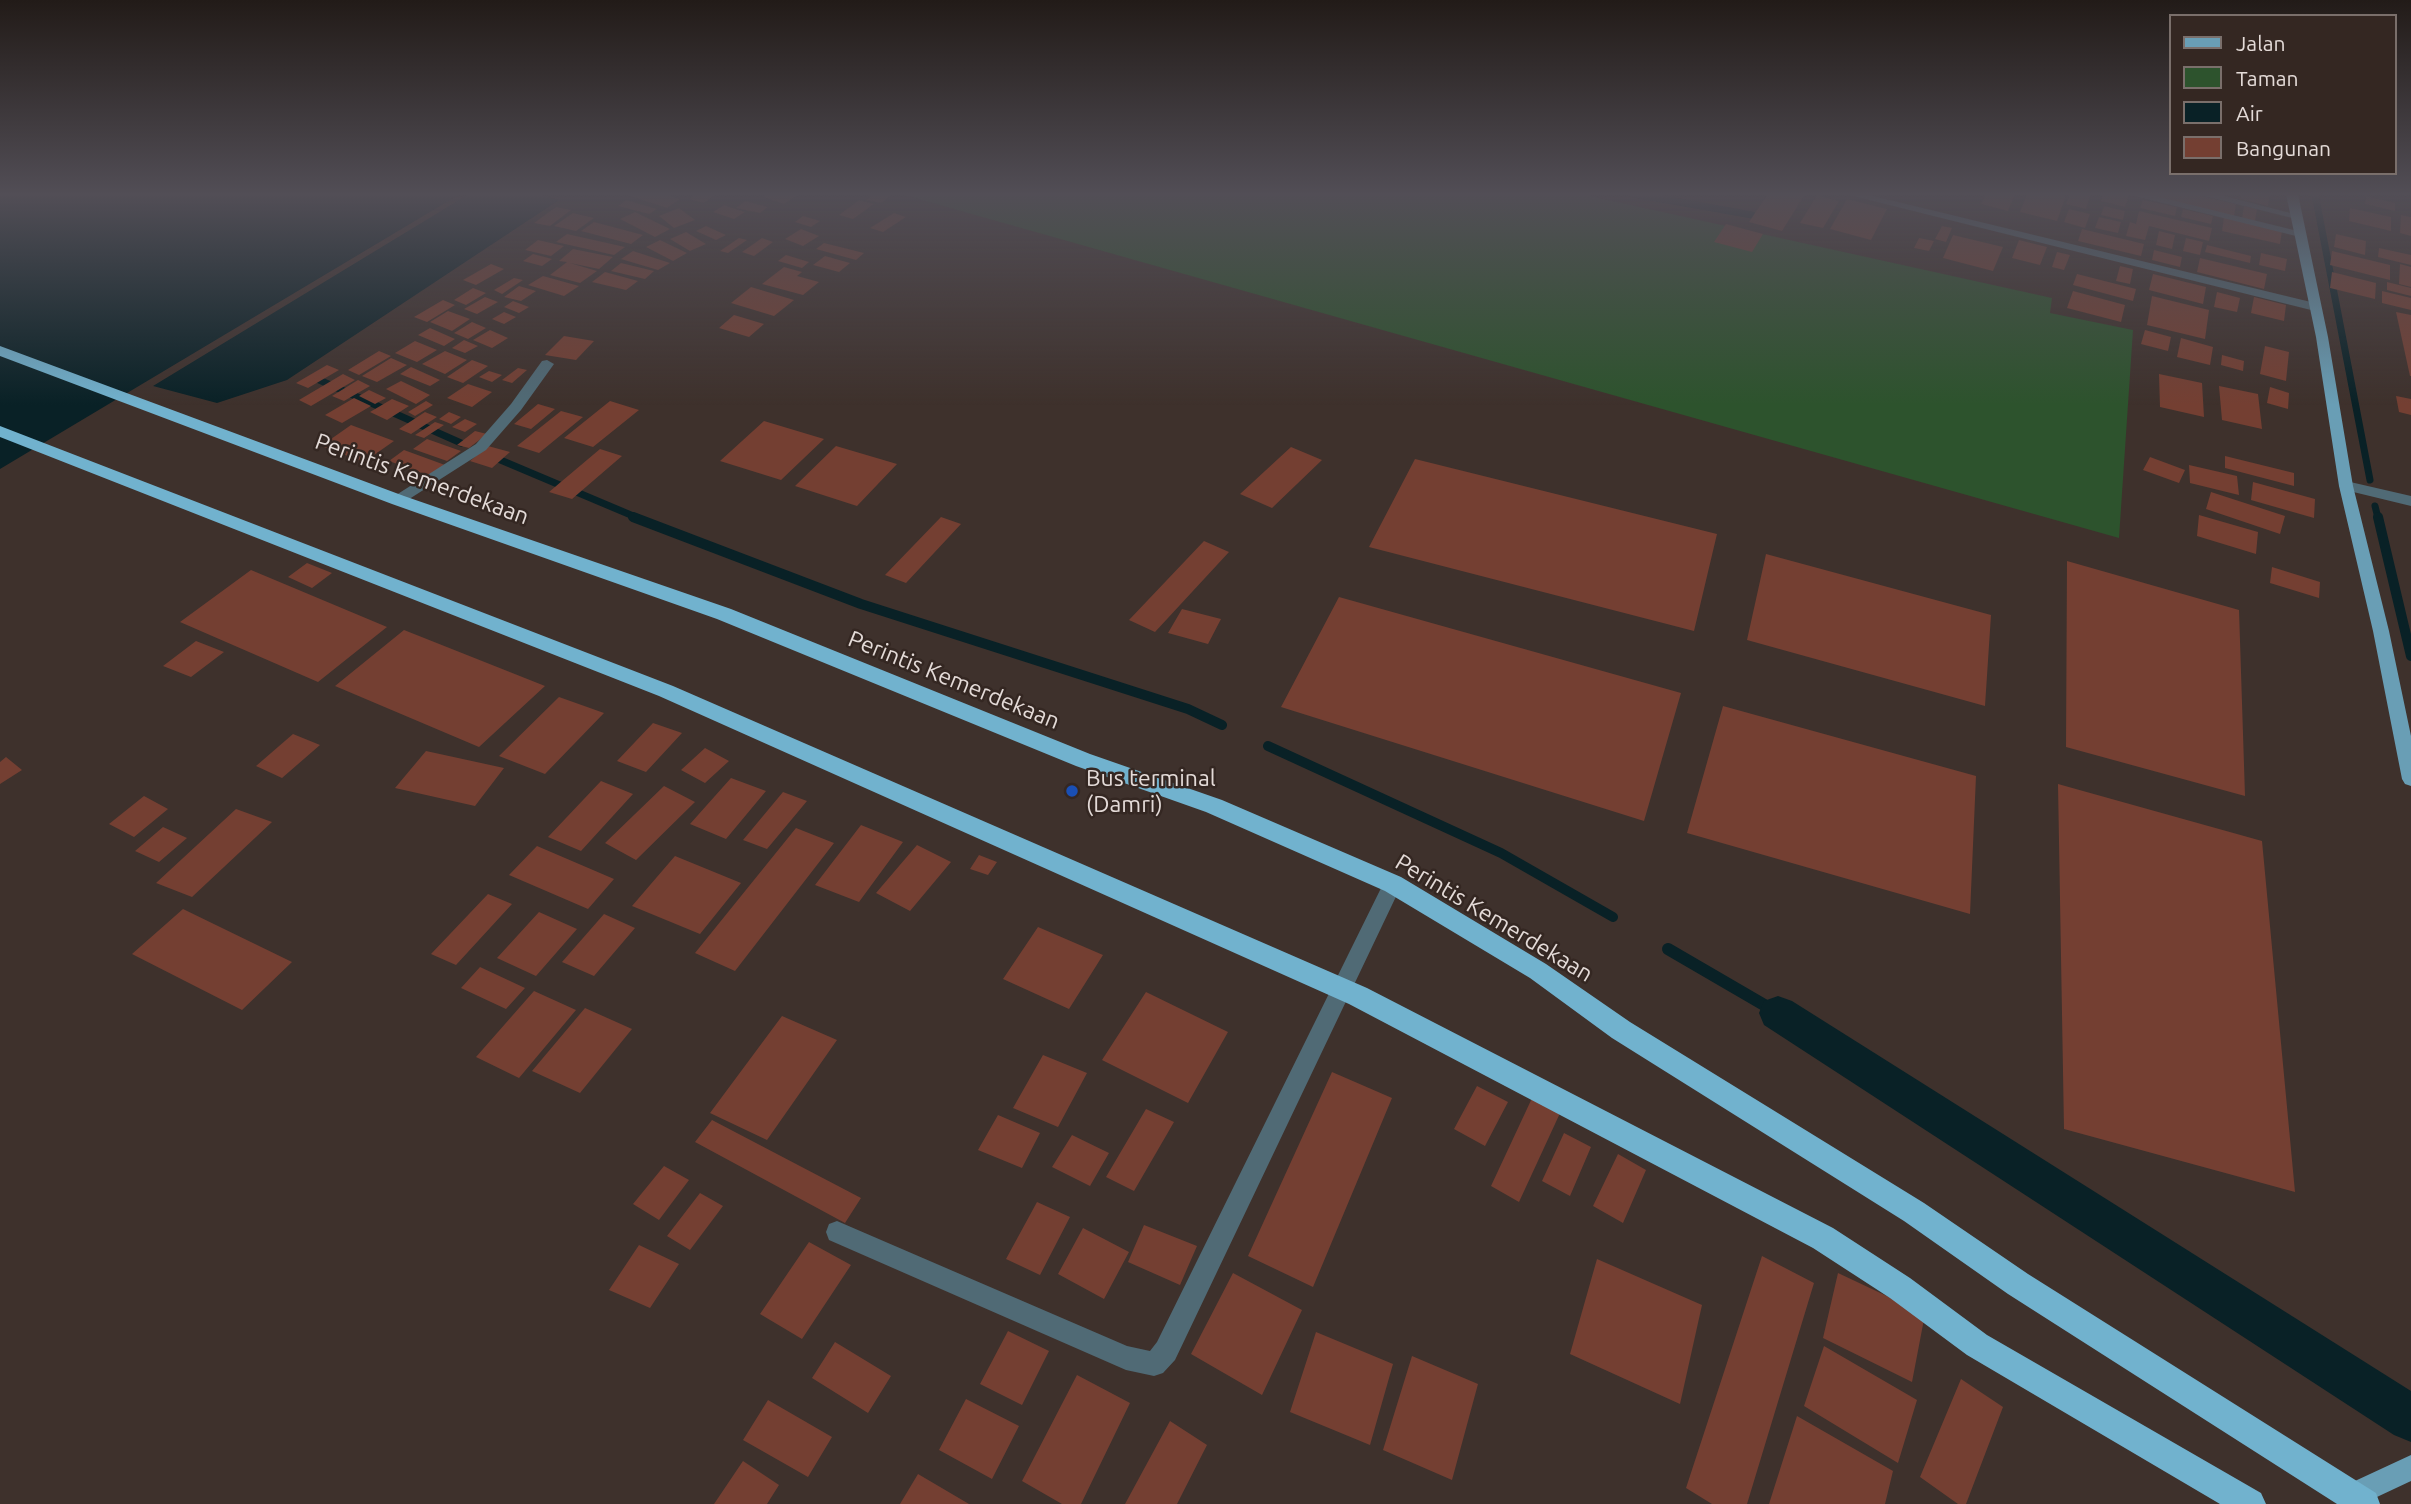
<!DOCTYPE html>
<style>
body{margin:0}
#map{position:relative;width:2411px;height:1504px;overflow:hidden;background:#3e312c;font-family:Ubuntu,sans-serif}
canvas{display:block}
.legend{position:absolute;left:2169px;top:14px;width:228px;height:161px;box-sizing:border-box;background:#342722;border:2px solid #7a6f6b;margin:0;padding:9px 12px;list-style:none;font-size:21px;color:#e4dbd8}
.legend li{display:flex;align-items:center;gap:14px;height:35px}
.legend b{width:35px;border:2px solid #7a6f6b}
</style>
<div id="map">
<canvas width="2411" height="1504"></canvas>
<ul class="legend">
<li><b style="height:9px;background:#699eb5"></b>Jalan</li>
<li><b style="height:19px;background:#2d532d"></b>Taman</li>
<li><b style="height:19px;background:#092126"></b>Air</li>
<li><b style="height:19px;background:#743f32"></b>Bangunan</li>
</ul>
</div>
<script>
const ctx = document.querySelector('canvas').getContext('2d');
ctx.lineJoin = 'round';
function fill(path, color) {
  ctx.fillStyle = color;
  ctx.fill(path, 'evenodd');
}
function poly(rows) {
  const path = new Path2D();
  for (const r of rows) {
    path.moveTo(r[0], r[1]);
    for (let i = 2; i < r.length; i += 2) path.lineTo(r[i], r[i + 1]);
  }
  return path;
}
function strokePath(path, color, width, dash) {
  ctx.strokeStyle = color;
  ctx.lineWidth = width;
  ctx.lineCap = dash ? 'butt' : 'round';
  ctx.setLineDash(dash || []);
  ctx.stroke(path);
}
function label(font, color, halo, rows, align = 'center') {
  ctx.font = font + ' Ubuntu,sans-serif';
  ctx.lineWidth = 5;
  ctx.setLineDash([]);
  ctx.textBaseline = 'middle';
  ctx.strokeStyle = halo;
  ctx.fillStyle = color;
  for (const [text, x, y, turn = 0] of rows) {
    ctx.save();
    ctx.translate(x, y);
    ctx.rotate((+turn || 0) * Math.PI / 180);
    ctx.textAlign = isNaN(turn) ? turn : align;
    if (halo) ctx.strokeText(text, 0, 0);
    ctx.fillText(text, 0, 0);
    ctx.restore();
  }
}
fill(poly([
 [901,194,1581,194,2052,298,2050,313,2133,330,2119,538]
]), '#2d532d');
fill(poly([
 [0,194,460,194,0,469],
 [469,194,536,194,559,200,287,380,217,403,153,386]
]), '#092126');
strokePath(poly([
 [1634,194,1752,215],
 [2315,194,2370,480],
 [317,379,461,443],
 [491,456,638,518],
 [2375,506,2378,518]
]), '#092126', 7);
strokePath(poly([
 [633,517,861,604,1188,709,1222,725],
 [2378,517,2411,656],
 [1268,746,1501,853,1613,917]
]), '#092126', 10);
strokePath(poly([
 [1668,949,1778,1013]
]), '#092126', 12);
fill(poly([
 [1778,996,1792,1001,2411,1391,2411,1442,2394,1435,1764,1025,1759,1013,1764,1001,1778,996]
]), '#092126');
fill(poly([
 [624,194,664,194,680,199,667,208],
 [696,194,716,194,704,203,689,199],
 [767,194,799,194,784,204,763,197],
 [873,194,893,194,881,203,866,200],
 [1768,194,1805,194,1782,231,1749,222],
 [1986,194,2015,194,2008,211,1981,204],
 [2027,194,2066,196,2057,221,2020,212],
 [2070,194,2091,194,2086,209,2066,204],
 [2103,194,2123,194,2129,195,2125,207,2101,201],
 [2141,194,2193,194,2236,204,2234,217],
 [2242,194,2270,195,2268,206,2240,199],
 [1817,195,1839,201,1823,228,1800,223],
 [2366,196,2395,203,2395,211,2365,204],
 [1847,199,1887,209,1871,240,1830,229],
 [626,200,657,209,649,214,618,206],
 [859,200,874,204,853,219,839,215],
 [2143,200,2177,207,2175,216,2140,208],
 [745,201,768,207,760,213,736,208],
 [724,205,745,212,734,219,713,212],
 [2104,206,2125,211,2123,220,2101,215],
 [2244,206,2257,209,2255,221,2242,218],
 [556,207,571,210,550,226,534,223],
 [679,208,695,220,674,228,659,216],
 [2350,208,2391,217,2391,231,2349,221],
 [2069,209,2090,214,2085,228,2064,222],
 [2183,209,2213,216,2211,224,2181,217],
 [2139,211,2212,228,2209,241,2149,226,2145,240,2126,236,2130,222,2136,224],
 [635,212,670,229,655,237,620,219],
 [573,213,594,218,576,231,554,226],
 [894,213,906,217,883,232,870,228],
 [2401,215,2411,217,2411,236,2400,233],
 [803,216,820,221,811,227,795,222],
 [2099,217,2121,222,2118,233,2095,228],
 [2224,217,2282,231,2280,244,2222,231],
 [594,222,643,235,631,244,581,231],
 [1726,224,1763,234,1752,252,1714,242],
 [706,226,726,235,716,240,696,231],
 [1942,226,1952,228,1946,242,1935,239],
 [801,229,819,236,803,246,785,239],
 [2082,229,2144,244,2141,256,2078,241],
 [2159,231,2175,235,2172,249,2156,245],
 [686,232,706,244,690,251,670,239],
 [567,234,625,247,614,255,556,242],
 [2336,234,2366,241,2365,255,2334,247],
 [1953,235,2003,247,1993,271,1943,258],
 [739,238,747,240,728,253,720,251],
 [762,238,773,242,754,256,742,252],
 [1919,238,1934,241,1929,251,1914,248],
 [2186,238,2203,242,2200,255,2183,251],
 [538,240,564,246,551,256,525,250],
 [660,240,687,253,673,261,646,247],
 [2019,240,2047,247,2040,265,2012,258],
 [824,243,864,253,856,260,816,249],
 [2207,245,2251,256,2250,263,2205,252],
 [2379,248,2411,255,2411,265,2378,257],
 [573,249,613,257,599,269,570,263,597,271,580,283,550,275,567,262,559,261],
 [2154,250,2182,257,2180,267,2152,260],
 [633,251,670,263,658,270,621,259],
 [2332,251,2390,265,2390,280,2330,265],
 [2057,252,2070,255,2064,270,2052,267],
 [2261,253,2287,259,2285,271,2259,265],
 [533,254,552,259,542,266,523,261],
 [786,255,809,262,802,268,778,261],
 [825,256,850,263,839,272,813,265],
 [2200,258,2267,274,2264,289,2197,272],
 [621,263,654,271,645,279,611,271],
 [491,264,504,269,476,285,463,280],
 [2400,264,2411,267,2411,287,2399,284],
 [2120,266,2133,269,2130,284,2116,281],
 [784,267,802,272,797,276,819,282,803,295,762,284],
 [605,272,638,281,626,290,592,282],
 [2332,272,2376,283,2375,299,2330,288],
 [2077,274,2136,289,2133,301,2073,285],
 [2153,274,2206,287,2203,304,2149,290],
 [543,276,579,286,564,296,528,285],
 [514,278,523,280,502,294,494,290],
 [2387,282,2411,288,2411,296,2387,290],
 [519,286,536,291,521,301,504,297],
 [751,287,794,300,774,316,731,303],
 [473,288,486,293,466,305,454,300],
 [2073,291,2125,305,2121,322,2067,308],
 [2382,291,2411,298,2411,310,2382,303],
 [2217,292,2240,298,2237,312,2214,307],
 [2152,296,2209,310,2205,339,2147,325],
 [485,297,498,302,477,314,464,309],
 [2254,297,2286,305,2284,321,2251,313],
 [443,300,455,305,427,322,414,317],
 [513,301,529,307,519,313,504,307],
 [448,311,470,319,452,331,430,322],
 [504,312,516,317,504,324,492,319],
 [2396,312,2411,315,2411,376,2410,376],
 [734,315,764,324,749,337,719,328],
 [472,322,486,328,468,339,454,333],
 [430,328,455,339,444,346,418,335],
 [490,330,508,338,492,348,473,340],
 [2145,330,2171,337,2168,351,2141,344],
 [564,336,594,341,576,360,545,355],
 [2181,338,2213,347,2210,365,2177,357],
 [464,340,478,346,465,353,452,348],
 [415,341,437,350,417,362,395,353],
 [2265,346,2289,352,2286,381,2260,374],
 [379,351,391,356,359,375,348,370],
 [445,351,467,360,445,374,422,364],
 [2222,355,2244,361,2243,371,2221,365],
 [391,358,407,365,377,382,362,376],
 [472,360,488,366,463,383,447,377],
 [327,365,339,370,308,388,296,383],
 [411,367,440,380,430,386,400,374],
 [518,368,527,370,512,383,502,380],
 [489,371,502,375,492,382,479,377],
 [343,374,355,380,311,406,299,400],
 [2159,374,2202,383,2204,417,2160,407],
 [358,380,370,386,344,401,332,396],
 [401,381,430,395,416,404,386,389],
 [468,384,492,392,472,407,447,398],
 [2219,386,2258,394,2262,429,2222,420],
 [2270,387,2289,393,2288,409,2267,403],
 [369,390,386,398,375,404,359,396],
 [2396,396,2411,399,2411,415,2399,412],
 [354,398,371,406,342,423,325,415],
 [392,399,409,406,387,420,370,412],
 [426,401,433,405,415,416,408,412],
 [610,401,639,410,593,447,564,438],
 [538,404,555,409,531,429,514,424],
 [561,411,583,417,539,453,517,446],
 [425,412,437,417,411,434,399,429],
 [449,412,461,417,451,424,439,419],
 [465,419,477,424,465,432,452,427],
 [764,421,824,439,781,480,720,461],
 [435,422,444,425,424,438,415,435],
 [351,425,394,441,364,462,321,446],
 [475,431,487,434,469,448,457,445],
 [427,439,461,451,447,461,413,449],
 [488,446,510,452,492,468,470,461],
 [836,446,897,464,857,506,795,486],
 [1291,447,1322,460,1272,508,1240,494],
 [600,449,622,456,572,499,549,492],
 [404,450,445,465,430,476,389,461],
 [2225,456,2294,473,2294,486,2225,468],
 [2150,457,2185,470,2179,483,2143,470],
 [1415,459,1717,534,1694,631,1369,547],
 [2189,465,2237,476,2239,495,2190,483],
 [2253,482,2315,499,2314,518,2251,500],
 [2211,492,2285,516,2280,534,2206,509],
 [2199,515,2258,532,2256,554,2197,536],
 [941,517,961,524,906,583,885,575],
 [1204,541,1229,552,1155,632,1129,620],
 [1766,554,1991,615,1985,706,1747,640],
 [2067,561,2239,610,2245,796,2066,747],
 [307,563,332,573,312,588,288,577],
 [2272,567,2320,582,2319,598,2270,583],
 [251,570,387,627,318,682,180,622],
 [1339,597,1681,693,1644,821,1281,707],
 [1182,609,1221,619,1208,644,1168,633],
 [404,630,545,686,479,747,335,686],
 [196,641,224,652,191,677,163,666],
 [559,697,604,713,545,774,499,756],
 [1723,706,1976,776,1970,914,1687,833],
 [653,723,682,733,646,772,617,761],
 [293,734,320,745,282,778,256,766],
 [705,748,729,761,705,783,681,770],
 [426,751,504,768,475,806,395,788],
 [6,757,22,770,0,784,0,762],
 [731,778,766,791,726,839,690,824],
 [601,781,633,794,581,851,548,837],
 [2058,784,2262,841,2295,1192,2064,1129],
 [664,786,695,802,636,860,605,843],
 [783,792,807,801,767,849,743,840],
 [144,796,168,809,134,837,109,824],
 [236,809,272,822,192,897,156,883],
 [861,825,903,842,859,902,815,885],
 [163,827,187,838,159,862,135,851],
 [796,828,834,843,735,971,695,953],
 [917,845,951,862,910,911,876,893],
 [537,846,614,879,588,909,509,875],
 [979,855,997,862,988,875,970,869],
 [675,856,741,883,700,934,632,906],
 [488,894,512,904,456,965,431,954],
 [183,909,292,962,242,1010,132,954],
 [539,912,577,929,536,976,497,958],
 [604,914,635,928,594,976,562,962],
 [1038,927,1103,955,1069,1009,1003,979],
 [480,967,525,988,506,1009,461,988],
 [534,991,576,1010,519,1078,476,1057],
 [1146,992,1228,1032,1188,1103,1102,1060],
 [585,1008,632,1029,580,1093,532,1071],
 [782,1016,837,1040,767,1140,710,1113],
 [1043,1055,1087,1073,1058,1127,1013,1108],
 [1332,1072,1392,1098,1313,1287,1248,1256],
 [1477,1086,1508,1102,1485,1146,1454,1129],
 [1533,1096,1561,1111,1519,1202,1491,1186],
 [1146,1109,1174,1122,1134,1191,1106,1177],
 [998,1115,1040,1133,1022,1168,978,1150],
 [712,1120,861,1198,845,1223,695,1142],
 [1564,1133,1591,1147,1570,1196,1542,1181],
 [1072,1135,1109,1153,1090,1186,1052,1167],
 [1618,1154,1646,1170,1623,1223,1593,1206],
 [664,1166,689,1180,659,1220,633,1204],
 [700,1193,723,1206,690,1250,667,1236],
 [1037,1202,1070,1217,1040,1275,1006,1259],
 [1144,1225,1197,1246,1180,1285,1128,1262],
 [1083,1228,1129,1252,1104,1299,1058,1274],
 [809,1242,851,1265,802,1339,760,1314],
 [639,1245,679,1264,650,1308,609,1290],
 [1762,1256,1814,1283,1747,1504,1712,1504,1686,1488],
 [1597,1259,1702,1305,1680,1404,1570,1354],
 [1233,1273,1302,1310,1262,1395,1191,1354],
 [1838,1273,1925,1314,1912,1382,1823,1338],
 [1008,1331,1049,1351,1022,1405,980,1384],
 [1316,1332,1393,1364,1370,1445,1290,1412],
 [835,1342,891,1376,868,1413,812,1378],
 [1824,1346,1917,1400,1898,1463,1804,1406],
 [1412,1356,1478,1384,1452,1480,1383,1450],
 [1077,1375,1130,1403,1081,1504,1062,1504,1022,1481],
 [1961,1379,2003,1407,1966,1504,1958,1504,1920,1477],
 [966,1399,1019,1426,992,1479,939,1450],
 [768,1400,832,1437,808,1477,743,1440],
 [1797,1416,1893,1471,1885,1504,1769,1504],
 [1170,1421,1207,1445,1177,1504,1125,1504],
 [743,1461,779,1485,767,1504,714,1504],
 [918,1474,969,1504,900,1504]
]), '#743f32');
fill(poly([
 [1845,194,1865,194,2315,303,2321,307,2315,311,1845,194],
 [2126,194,2147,194,2306,233,2300,237,2126,194],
 [2196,194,2217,194,2302,216,2296,219,2196,194],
 [547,360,554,364,521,410,486,450,403,503,393,503,391,500,393,497,476,444,511,404,542,361,547,360],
 [2346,481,2411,496,2411,506,2341,489,2339,486,2341,483,2346,481],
 [1393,876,1400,878,1402,884,1175,1360,1163,1373,1154,1376,1126,1370,829,1240,826,1232,829,1224,837,1221,1127,1346,1150,1351,1157,1342,1386,878,1393,876]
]), '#506a75');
fill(poly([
 [2286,194,2298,194,2328,337,2353,486,2389,631,2411,736,2411,786,2405,784,2402,779,2373,631,2339,486,2316,337,2286,194],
 [2411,1455,2411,1481,2362,1504,2341,1504,2338,1496,2342,1487,2411,1455]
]), '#699eb5');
fill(poly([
 [0,346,404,496,731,609,1090,754,1222,800,1401,877,1546,964,1630,1022,1924,1203,2028,1274,2376,1493,2380,1504,2337,1504,2008,1294,1904,1221,1612,1038,1530,978,1385,891,1206,812,1076,766,717,619,392,504,0,356,0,346],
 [0,426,673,686,1367,988,1833,1228,1910,1278,1987,1335,2261,1493,2266,1504,2220,1504,1967,1355,1890,1298,1813,1248,1349,1004,659,696,0,437,0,426]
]), '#71b2ce');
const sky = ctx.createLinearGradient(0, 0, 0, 405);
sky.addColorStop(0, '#221b18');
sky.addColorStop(0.48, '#524e56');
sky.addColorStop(1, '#524e5600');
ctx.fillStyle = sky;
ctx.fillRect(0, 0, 2411, 405);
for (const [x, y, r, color] of [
 [1072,791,7,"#1a4fb4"]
]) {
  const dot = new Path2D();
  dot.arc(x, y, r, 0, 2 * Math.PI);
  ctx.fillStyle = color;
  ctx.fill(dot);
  strokePath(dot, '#342722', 2.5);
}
label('23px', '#e4dbd8', '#342722', [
 ["Perintis Kemerdekaan",422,479,20],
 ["Perintis Kemerdekaan",954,680,22],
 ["Perintis Kemerdekaan",1494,918,31]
]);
label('23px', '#e4dbd8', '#342722', [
 ["Bus terminal",1086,778],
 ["(Damri)",1086,804]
], 'left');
</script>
